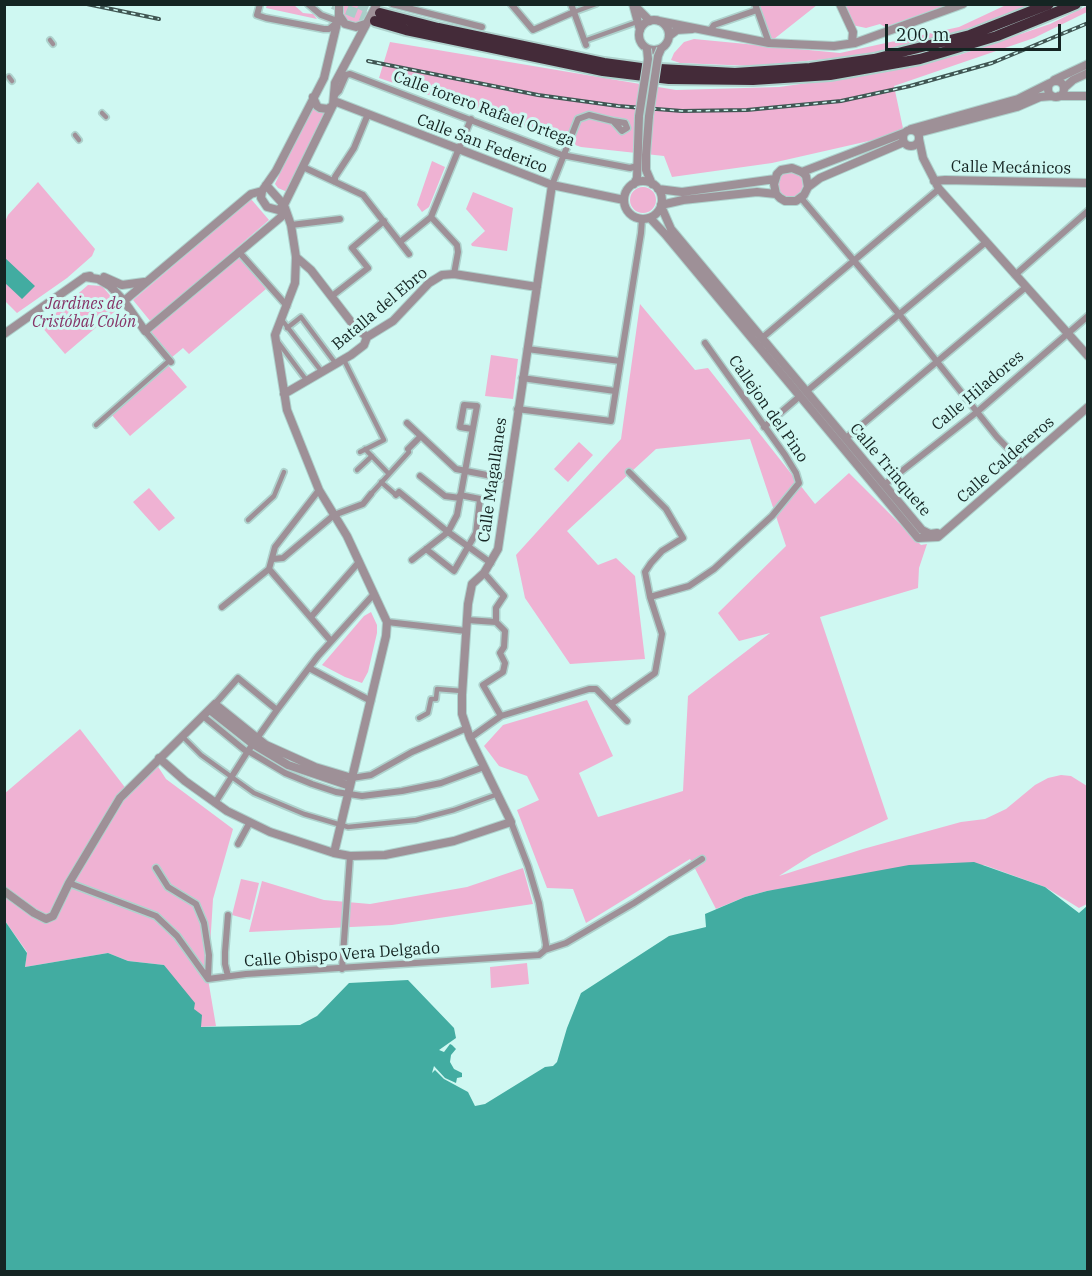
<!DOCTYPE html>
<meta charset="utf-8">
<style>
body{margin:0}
#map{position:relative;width:1092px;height:1276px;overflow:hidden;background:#cff8f2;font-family:"IBM Plex Serif",serif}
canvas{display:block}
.frame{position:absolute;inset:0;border:6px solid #152523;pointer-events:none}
.scale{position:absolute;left:885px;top:24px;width:176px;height:27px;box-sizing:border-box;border:3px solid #152523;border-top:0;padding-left:8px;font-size:18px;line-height:21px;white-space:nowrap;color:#152523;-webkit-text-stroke:4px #cff8f2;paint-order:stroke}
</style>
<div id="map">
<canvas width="1092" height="1276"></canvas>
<div class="frame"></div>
<div class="scale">200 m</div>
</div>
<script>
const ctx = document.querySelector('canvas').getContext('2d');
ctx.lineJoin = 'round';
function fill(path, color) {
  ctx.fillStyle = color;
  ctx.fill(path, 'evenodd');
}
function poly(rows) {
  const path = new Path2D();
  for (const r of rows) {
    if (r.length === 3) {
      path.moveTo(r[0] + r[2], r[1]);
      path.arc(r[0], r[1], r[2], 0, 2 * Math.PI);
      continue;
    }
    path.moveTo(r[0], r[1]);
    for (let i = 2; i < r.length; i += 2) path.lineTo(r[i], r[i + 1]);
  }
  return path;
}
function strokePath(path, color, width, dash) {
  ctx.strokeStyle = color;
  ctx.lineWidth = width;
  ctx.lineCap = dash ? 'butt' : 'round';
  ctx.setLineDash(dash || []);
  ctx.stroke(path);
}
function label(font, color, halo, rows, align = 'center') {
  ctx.font = font + ' "IBM Plex Serif",serif';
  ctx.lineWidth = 6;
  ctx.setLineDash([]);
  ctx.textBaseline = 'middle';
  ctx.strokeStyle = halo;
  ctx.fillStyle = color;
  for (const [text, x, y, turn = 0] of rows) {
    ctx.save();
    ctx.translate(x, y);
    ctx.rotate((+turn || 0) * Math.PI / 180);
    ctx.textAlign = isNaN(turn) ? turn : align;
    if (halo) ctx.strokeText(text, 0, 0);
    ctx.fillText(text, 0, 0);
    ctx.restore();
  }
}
fill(poly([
 [343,4,366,5,367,15,358,23,350,22,343,16],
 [755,4,817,5,769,43],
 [267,5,294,5,303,13,313,14,317,19,266,8],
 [845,5,947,5,885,27,880,24,866,28,852,25],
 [1006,5,1032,5,1000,18,939,38,870,55,752,66,680,63,671,60,674,53,684,42,694,39,840,53,959,27],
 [1087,6,1087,12,1034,38,894,86,904,133,772,163,672,177,664,156,581,147,379,78,390,42,676,90,779,87,885,72,959,55,1050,24],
 [313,106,325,113,290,190,285,191,278,188,275,184,310,108],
 [432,161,445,167,429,207,422,212,417,205],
 [790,184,13],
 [38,182,95,249,92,256,67,278,17,313,5,301,5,222,8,215],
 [643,200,13],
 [473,192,513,208,507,251,472,246,471,244,485,231,466,209],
 [251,199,269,220,151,322,133,300],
 [238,256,266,289,189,354,183,348,171,358,148,331],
 [88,285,102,286,120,307,65,354,41,326],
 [640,304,695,370,708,368,815,504,849,473,921,545,927,544,919,568,918,588,820,617,888,819,812,855,779,876,863,849,961,822,985,819,1006,809,1035,785,1048,778,1061,775,1071,776,1087,786,1087,904,1079,908,1045,887,984,865,767,891,745,897,716,909,690,859,586,923,573,889,547,888,517,810,539,800,527,776,499,766,484,746,503,725,587,700,613,756,579,773,598,817,683,791,688,696,770,633,739,641,718,613,786,546,750,439,656,449,567,531,598,565,616,558,635,576,645,659,570,664,525,598,516,555,621,439],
 [491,355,518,359,513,399,485,396],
 [168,365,187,387,130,436,111,414],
 [579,442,593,455,568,482,554,469],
 [149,488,175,518,159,531,133,502],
 [371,612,377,625,377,633,368,672,362,683,345,677,322,665,364,616],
 [80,729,127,790,155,762,166,779,233,829,213,899,208,979,216,1026,200,1027,194,1009,164,965,128,961,108,953,25,967,27,952,5,921,4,794],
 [523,868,533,904,392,925,249,932,262,881,324,900,370,904,467,887],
 [241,879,259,883,250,920,232,915],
 [527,963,529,984,491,988,490,967]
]), '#efb2d3');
fill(poly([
 [4,257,35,286,22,299,5,283],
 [974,862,1045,887,1079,913,1087,906,1087,1271,5,1271,5,921,27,953,25,967,108,953,128,961,164,965,195,1003,194,1009,202,1015,201,1027,300,1025,317,1016,349,983,408,980,454,1028,456,1038,439,1050,444,1052,450,1044,452,1045,456,1049,451,1055,450,1062,454,1069,462,1073,462,1077,457,1078,456,1083,445,1078,434,1066,432,1073,435,1070,444,1079,468,1092,475,1106,485,1104,545,1067,553,1066,557,1062,567,1028,581,993,669,936,706,927,705,914,745,897,767,891,909,865]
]), '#42aca1');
strokePath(poly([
 [333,4,375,21],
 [359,4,380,13]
]), '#aacec9', 10, [10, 5]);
const pedestrian = poly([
 [574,12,596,4],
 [50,40,53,44],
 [584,41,637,22],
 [9,77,12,81],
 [102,113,106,117],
 [75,135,79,140],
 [282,320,322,372],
 [287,328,301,317,336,364],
 [278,342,307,381],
 [344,360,384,440,360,452],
 [96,425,170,360],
 [365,449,388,473],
 [357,470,372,456],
 [381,482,396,495],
 [371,494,409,452,408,449],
 [248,520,274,496,284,472],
 [419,718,428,713,431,699,436,699,437,689,462,691],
 [182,736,201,755,254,793,304,814,348,827,416,820,454,810,498,794]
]);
const minor = poly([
 [260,4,257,15,266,18,324,29,329,29,335,24],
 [308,4,321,15,340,22],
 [392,4,482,27],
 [511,4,533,30,574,12],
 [571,4,586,45],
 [755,4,769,43],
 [710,31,714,25,757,10],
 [336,94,339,91,346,75,350,74,562,155,630,168,637,166],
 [303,167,363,195,409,254],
 [335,182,335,177,354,148,368,114],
 [552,185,578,119,589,115,613,121,622,131,627,128,625,123,613,121],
 [801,198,899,314,997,437,1023,464],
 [431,217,457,245,458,252,454,274],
 [291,225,340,219],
 [400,242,431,217,471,119],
 [239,252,287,306],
 [1015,275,1088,211],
 [332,296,368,268,352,248,384,221],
 [145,331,171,362],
 [762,338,939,189],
 [527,349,620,361],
 [522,378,615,391],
 [807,391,986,242],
 [517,409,611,421,641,233,642,219],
 [407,423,456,469,507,479],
 [764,427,800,396],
 [846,438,1026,287],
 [408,449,420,437],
 [420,476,445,496,460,498],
 [884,485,977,412,1088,316],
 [396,495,399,492,448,532,491,563],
 [426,549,454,571,476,533,480,499,460,495],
 [273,559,283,558,334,515,363,504,371,494],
 [412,560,448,532,457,515,477,406,464,405,460,427,472,429],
 [269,569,275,547,319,490],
 [269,569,331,641],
 [484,573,504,596,496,608,496,622],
 [650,597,689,586,714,569,772,516,799,483,796,473,785,455,705,343],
 [222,607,269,569],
 [311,617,359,562],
 [467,620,496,622],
 [387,622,466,631],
 [496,622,505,631,504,647,500,653,505,663,503,672,483,685,501,716],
 [309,668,371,701],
 [215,704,238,678,277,710],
 [611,704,655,673,662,634,650,597,645,572,651,563,662,551,683,538,666,509,629,472],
 [203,716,247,752],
 [470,738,501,716,589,689,596,689,627,721],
 [248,751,285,773,312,784,336,792,362,796,402,791,441,783,484,767],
 [352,778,371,775,412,752,467,728],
 [215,803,248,751,277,710,318,656,374,594],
 [238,844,250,822],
 [156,868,168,887,196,904,204,923,209,955,208,978],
 [69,883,156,916,177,936,208,979],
 [545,950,566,943,634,903,702,859],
 [342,969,350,856],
 [228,976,225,964,225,952,228,915],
 [208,979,246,974,539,955,545,950,546,945,539,903,528,866,511,822]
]);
const tertiary = poly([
 [339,4,339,15,345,24,356,27,365,24],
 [633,4,640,30],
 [840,4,853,32,852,43],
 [634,5,650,21],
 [654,35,15],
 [659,21,769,43,834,46,855,43,963,4],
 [669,36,677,30,692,29],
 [1054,80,1088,64],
 [1056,89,8],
 [1064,88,1073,80,1088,73],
 [1059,96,1088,96],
 [313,97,317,106,320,108,328,109,333,105],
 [334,101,552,185,624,200],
 [649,116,646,155,646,170,652,184],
 [911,129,1018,99,1050,83],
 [911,138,8],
 [918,133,1017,107,1040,97,1052,96],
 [919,139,923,158,939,189,1088,356],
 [802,172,904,133],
 [934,181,945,180,1088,183],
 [643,200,19],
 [634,184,637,178,639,116],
 [266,185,284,205,291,225,296,257,295,283,275,335,287,410,319,490,347,536,387,622,386,636,334,853],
 [808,187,806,176,802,172,792,168,781,170,777,174,774,184,776,194,780,198,785,201,796,201,804,195,808,187,820,178,904,142],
 [658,189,682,192,775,179],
 [284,205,278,210,267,207,261,198,262,191,276,171,324,78,339,15],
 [661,205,683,200,757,192,776,194],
 [661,206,671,229,922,530,930,534,937,533],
 [650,218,665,234,918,538,938,537,1088,407],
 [296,257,311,270,355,327,367,337],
 [85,277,98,279,110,286,124,301,145,331,281,217,284,205,333,105,335,83,377,4],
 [104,277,122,285,144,282],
 [124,301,251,194,262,191],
 [4,334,85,277,90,276],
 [284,394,351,355,364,345,367,337,393,321,429,283,442,275,454,274,537,287],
 [210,710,253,744,288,765,350,786],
 [159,758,185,781,227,811,270,832,334,853,350,856,385,855,454,841,511,822,470,738,462,714,462,695,468,604,472,584,484,573,498,549,552,185],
 [4,891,34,913,46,919,53,916,69,883,120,798,215,704,266,745,315,767,352,778]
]);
const motorway = poly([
 [380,13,438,28,604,63,641,68,735,73,810,68,874,59,970,35,1049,4],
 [375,21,406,30,603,71,669,79,753,80,830,75,920,59,997,36,1076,4]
]);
strokePath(pedestrian, '#aed2cd', 8);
strokePath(minor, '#aed2cd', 9);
strokePath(tertiary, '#aed2cd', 10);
strokePath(motorway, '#aed2cd', 14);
strokePath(pedestrian, '#9e9097', 4.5);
strokePath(minor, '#9e9097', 6);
strokePath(tertiary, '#9e9097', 8);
strokePath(motorway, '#442b39', 10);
const rail = poly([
 [87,4,159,19],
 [368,61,538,95,618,106,682,111,747,110,841,101,910,86,992,63,1088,23]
]);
strokePath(rail, '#405653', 4);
strokePath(rail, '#cff8f2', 1.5, [4.5]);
const tertiaryBridge = poly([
 [639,116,648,59,647,49],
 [649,116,658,56,661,49]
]);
strokePath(tertiaryBridge, '#aed2cd', 10, []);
strokePath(tertiaryBridge, '#9e9097', 8);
label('16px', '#152523', '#cff8f2', [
 ["Calle torero Rafael Ortega",484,109,20],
 ["Calle San Federico",482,144,21],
 ["Calle Mecánicos",1011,168,1],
 ["Batalla del Ebro",380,309,-40],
 ["Calle Hiladores",978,391,-40],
 ["Callejon del Pino",768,409,55],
 ["Calle Caldereros",1006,460,-41],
 ["Calle Trinquete",890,470,50],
 ["Calle Magallanes",493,480,-82],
 ["Calle Obispo Vera Delgado",342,955,-4]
]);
label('italic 16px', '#863367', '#cff8f2', [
 ["Jardines de",84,304],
 ["Cristóbal Colón",84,322]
]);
</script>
